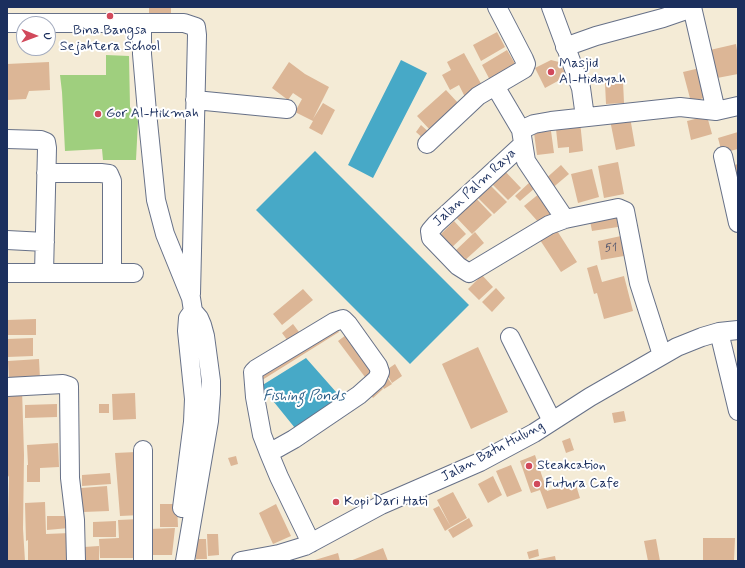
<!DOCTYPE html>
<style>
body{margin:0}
#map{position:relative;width:745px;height:568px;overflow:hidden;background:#f4ebd6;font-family:Mynerve,sans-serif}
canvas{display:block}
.frame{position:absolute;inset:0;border:8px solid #1b2f5e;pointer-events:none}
.north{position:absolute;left:16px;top:16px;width:40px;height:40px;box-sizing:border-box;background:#fff;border:1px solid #a4acbf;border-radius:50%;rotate:91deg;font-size:11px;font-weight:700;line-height:16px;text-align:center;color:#1b2f5e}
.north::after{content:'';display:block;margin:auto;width:14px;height:18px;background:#d1495b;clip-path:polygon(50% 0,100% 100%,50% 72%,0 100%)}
</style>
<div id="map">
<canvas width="745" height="568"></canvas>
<div class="frame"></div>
<div class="north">U</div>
</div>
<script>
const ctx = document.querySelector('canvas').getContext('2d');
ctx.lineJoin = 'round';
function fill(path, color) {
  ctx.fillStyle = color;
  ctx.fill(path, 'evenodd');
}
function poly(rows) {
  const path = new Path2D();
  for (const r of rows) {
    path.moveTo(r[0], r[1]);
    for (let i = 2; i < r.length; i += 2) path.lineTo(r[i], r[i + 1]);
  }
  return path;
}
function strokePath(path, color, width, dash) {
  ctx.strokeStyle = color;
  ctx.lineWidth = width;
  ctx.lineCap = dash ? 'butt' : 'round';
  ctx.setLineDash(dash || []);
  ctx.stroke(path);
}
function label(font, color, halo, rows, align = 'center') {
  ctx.font = font + ' Mynerve,sans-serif';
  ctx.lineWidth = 4;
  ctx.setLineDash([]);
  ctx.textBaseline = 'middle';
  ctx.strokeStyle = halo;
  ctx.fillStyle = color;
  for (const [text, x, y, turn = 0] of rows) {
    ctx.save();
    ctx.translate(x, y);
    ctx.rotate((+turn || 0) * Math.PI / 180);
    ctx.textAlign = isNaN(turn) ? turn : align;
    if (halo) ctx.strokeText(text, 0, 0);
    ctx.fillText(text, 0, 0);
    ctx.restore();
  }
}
fill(poly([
 [106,55,129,56,130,107,138,121,136,160,103,160,102,149,65,151,62,92,60,75,106,75]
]), '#9fcf7e');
fill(poly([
 [401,60,427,73,373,178,348,165],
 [315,151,469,305,410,364,256,210],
 [306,358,344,401,299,433,261,386]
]), '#47a9c7');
fill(poly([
 [149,7,171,7,171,16,149,17],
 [497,32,505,47,481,61,473,45],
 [736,44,738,56,738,74,717,78,710,50],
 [507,50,517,67,491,82,482,65],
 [464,53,484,89,466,99,459,85,450,90,442,75,451,70,447,62],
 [551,60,559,62,567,76,545,88,535,68],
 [49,62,50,90,29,91,26,99,7,100,7,64],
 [289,62,305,74,329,87,313,119,323,103,335,110,322,135,309,128,313,121,295,112,302,99,293,93,288,100,272,88],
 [700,68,707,97,691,102,683,72],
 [623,81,624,103,606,104,605,83],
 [446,90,460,105,431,131,417,116],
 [707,116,712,134,691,140,687,121],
 [630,117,635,146,616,150,610,120],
 [580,121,583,151,569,153,569,147,558,148,556,129],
 [421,125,432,135,426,141,416,132],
 [551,131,554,153,537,155,534,133],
 [738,132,738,149,722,153,718,138],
 [618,162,624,194,604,198,598,166],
 [738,164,738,186,731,166],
 [561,165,569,174,550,190,543,181],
 [502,168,521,188,508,200,489,181],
 [592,169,599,197,578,203,571,174],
 [487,182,507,202,494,214,474,194],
 [530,182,535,188,520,201,515,196],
 [540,193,557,215,540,224,524,206],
 [473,195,492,215,472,234,453,214],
 [617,217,618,227,592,231,590,221],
 [454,221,466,234,449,250,437,238],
 [556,229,577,262,561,272,540,240],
 [475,232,484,243,463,262,454,252],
 [621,236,624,256,601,260,598,241],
 [597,265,602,282,624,276,633,311,604,319,597,293,594,294,587,268],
 [482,275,493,287,479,300,468,289],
 [496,288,505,298,492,312,482,302],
 [303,289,313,300,282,325,273,314],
 [36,319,36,335,7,335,7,320],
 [293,324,302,336,291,345,282,333],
 [334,324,339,332,259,382,254,373],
 [350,332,379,373,368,381,338,341],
 [33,338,33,356,7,357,7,339],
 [478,347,508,412,471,429,442,364],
 [39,359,40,379,9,380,8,361],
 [395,364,402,376,392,383,385,371],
 [387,377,392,384,384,389,379,382],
 [378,383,383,389,373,398,368,391],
 [7,389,22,389,24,455,23,529,25,561,7,561,9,477,7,474],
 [135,393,136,419,113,420,112,394],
 [57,404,57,417,25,418,25,405],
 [99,404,109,404,109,413,99,413],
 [624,411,626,421,614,423,612,413],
 [570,438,574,450,566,453,562,441],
 [58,443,59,467,40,468,40,482,27,482,27,465,28,465,27,445],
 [136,452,141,515,120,516,115,453],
 [535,455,547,491,575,482,580,498,547,509,540,490,531,493,520,461],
 [236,456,238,464,231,466,228,458],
 [511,465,522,491,507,497,496,471],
 [110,473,111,484,82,486,82,475],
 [493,476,502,495,488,503,478,484],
 [107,486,109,511,83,512,82,505,77,506,76,492,81,491,81,488],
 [453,492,467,518,451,527,437,500],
 [45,502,46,534,70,533,71,560,28,561,28,540,26,541,25,503],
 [160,504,177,504,178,527,160,527],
 [276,504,291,536,273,544,259,513],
 [439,506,451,527,445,531,433,509],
 [47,516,67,516,69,528,47,530],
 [469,518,473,526,453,538,448,530],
 [140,519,140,558,100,558,99,539,119,538,118,520],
 [116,521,116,537,93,537,93,522],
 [175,528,172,555,149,555,149,529],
 [207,534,218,534,219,555,208,556],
 [703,538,735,538,734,561,703,561],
 [196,539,206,539,207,559,196,559],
 [656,539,660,561,648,561,644,541],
 [99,546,99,560,84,560,84,547],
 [383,548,388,561,350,561],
 [538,549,539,556,529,559,527,552],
 [338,553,340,561,315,561,315,560],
 [555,556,556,561,535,561,535,560]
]), '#dcb696');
const minor = poly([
 [551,7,581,88,585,117],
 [692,7,716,111],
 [7,23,184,23,196,27,197,35,191,294],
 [142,24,142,54,147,112,156,200,165,234,191,298,193,311,199,318,202,325,205,336,211,381,211,394,209,421,185,561],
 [565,47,596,36,663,18,692,8],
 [495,86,521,130,526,161,565,219],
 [195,100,287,109],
 [521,130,534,124,551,121,680,107,716,111,738,106],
 [7,139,41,140,46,142,47,148,44,273],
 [427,144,478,96,524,69,526,64,524,59,497,7],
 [523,144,436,224,430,231,431,238,458,266,469,273,549,225,565,219,618,208,625,211,639,283,662,355],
 [723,156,738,223],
 [46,173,101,173,109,174,112,181,112,273],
 [7,240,45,242],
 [7,273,134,273],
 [719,332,738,411],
 [510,337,552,421],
 [7,387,63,384,69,386,70,478,75,520,76,561],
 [269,453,294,439,359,395,377,379,380,372,378,366,348,324,343,319,334,322,256,369,253,372,255,397,262,435,269,453,279,477,311,543],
 [182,508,193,422,194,399,187,331,188,318,193,311],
 [143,561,143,450],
 [241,561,279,554,305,546,381,505,480,462,534,433,590,397,677,347,702,337,719,332,738,330]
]);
strokePath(minor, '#677188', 20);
strokePath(minor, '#fff', 18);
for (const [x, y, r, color] of [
 [110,16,4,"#d1495b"],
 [551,72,4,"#d1495b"],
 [98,114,4,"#d1495b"],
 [529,466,4,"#d1495b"],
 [537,484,4,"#d1495b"],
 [336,502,4,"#d1495b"]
]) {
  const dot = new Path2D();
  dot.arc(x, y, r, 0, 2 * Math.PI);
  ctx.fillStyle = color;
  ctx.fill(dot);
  strokePath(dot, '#fff', 1.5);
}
label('12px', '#4b516c', null, [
 ["51",611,248]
]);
label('14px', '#1b2f5e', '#fff', [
 ["Bina Bangsa",110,31,"center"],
 ["Sejahtera School",110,47,"center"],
 ["Masjid",559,64],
 ["Al-Hidayah",559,80],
 ["Gor Al-Hikmah",106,114],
 ["Steakcation",537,466],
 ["Futura Cafe",545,484],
 ["Kopi Dari Hati",344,502]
], 'left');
label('14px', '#1b2f5e', '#fff', [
 ["Jalan Palm Raya",475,188,-43],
 ["Jalan Batu Hulung",493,452,-28]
]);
label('italic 15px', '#2d6088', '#fff', [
 ["Fishing Ponds",304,397]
]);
</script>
